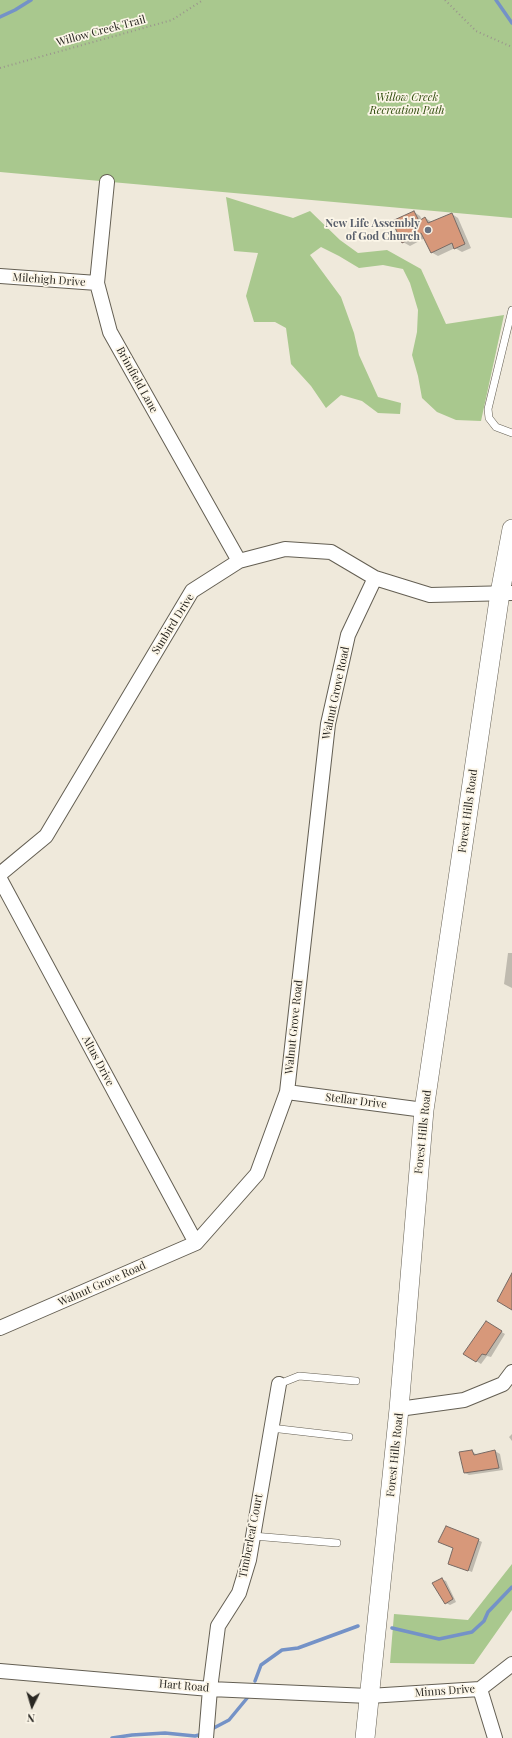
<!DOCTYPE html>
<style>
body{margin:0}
#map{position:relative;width:512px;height:1738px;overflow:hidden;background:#efe9db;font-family:"Playfair Display",serif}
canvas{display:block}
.north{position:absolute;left:12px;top:1686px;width:40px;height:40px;-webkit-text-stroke:3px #fcf6e8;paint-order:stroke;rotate:185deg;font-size:11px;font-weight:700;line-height:16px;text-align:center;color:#292722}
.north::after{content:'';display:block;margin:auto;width:14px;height:18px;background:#292722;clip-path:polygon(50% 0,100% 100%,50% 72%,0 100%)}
</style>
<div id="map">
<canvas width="512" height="1738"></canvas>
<div class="north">N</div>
</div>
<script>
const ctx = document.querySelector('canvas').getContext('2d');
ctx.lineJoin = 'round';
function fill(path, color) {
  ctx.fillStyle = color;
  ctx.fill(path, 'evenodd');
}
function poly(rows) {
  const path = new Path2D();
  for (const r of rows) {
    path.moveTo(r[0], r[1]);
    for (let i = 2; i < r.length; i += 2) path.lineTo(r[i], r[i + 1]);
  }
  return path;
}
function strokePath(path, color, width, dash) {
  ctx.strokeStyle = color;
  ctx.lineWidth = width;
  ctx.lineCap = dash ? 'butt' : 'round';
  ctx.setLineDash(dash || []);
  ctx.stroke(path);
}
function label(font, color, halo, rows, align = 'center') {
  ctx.font = font + ' "Playfair Display",serif';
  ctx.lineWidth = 3.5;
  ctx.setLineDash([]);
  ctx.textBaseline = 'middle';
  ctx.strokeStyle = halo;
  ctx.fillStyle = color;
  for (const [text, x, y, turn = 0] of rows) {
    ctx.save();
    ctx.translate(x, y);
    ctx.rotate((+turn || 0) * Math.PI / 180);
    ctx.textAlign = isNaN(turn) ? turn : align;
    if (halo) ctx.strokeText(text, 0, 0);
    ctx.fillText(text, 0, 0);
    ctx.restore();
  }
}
fill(poly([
 [0,0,512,0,512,218,0,172],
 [226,197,293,218,310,211,340,240,358,253,387,250,421,269,446,324,504,315,481,421,456,420,437,412,422,398,418,376,412,355,417,332,418,310,410,283,403,269,383,265,359,268,339,256,321,247,310,255,341,297,354,333,359,355,378,397,401,403,400,414,378,413,362,401,341,395,326,408,311,386,291,364,286,328,275,322,254,322,246,296,258,253,234,251],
 [512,1564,512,1610,474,1664,390,1663,394,1614,468,1620]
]), '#a9c88e');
fill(poly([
 [414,212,420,216,422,220,425,218,432,222,452,214,458,218,471,248,462,252,455,248,438,256,431,252,425,238,410,246,403,242,393,222],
 [508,953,512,953,512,988,504,984],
 [486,1323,505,1334,491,1357,487,1356,481,1364,465,1354],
 [512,1434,512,1441,509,1437],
 [472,1451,477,1455,495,1451,500,1454,503,1470,469,1475,465,1473],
 [478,1540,482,1542,472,1572,449,1563,454,1548,444,1544],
 [441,1579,446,1581,456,1602,450,1605,446,1603]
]), '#0003');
strokePath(poly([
 [496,0,512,23],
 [0,17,15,10,31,0],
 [392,1628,439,1639,472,1632,484,1621,488,1612,512,1587],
 [255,1681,261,1665,282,1650,298,1648,358,1626],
 [210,1730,229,1720,248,1697],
 [112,1738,132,1735,165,1733,195,1736,203,1734]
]), '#7492c7', 3.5);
const building = poly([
 [414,211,419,221,425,217,428,223,452,213,465,244,454,249,452,243,431,253,421,233,402,243,392,221,414,211],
 [512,1273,512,1310,497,1301,512,1273],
 [486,1321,502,1331,486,1355,482,1354,476,1362,463,1354,486,1321],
 [472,1450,474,1455,495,1450,499,1468,464,1473,459,1452,472,1450],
 [446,1526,479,1539,468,1571,448,1564,453,1548,438,1542,446,1526],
 [442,1578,453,1599,445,1604,432,1583,442,1578]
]);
fill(building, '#d7987a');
strokePath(building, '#776a64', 1);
const lane = poly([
 [512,310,488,409,489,418,496,427,512,433],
 [279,1384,299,1376,356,1381],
 [271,1428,349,1437],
 [253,1536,337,1543]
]);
const street = poly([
 [107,182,97,283,110,332,239,561],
 [0,276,97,283],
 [0,874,46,836,192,591,239,561,285,549,331,552,375,578,430,595,512,593],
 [0,879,196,1243],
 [287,1092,424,1110],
 [0,1328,196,1243,257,1174,287,1092,328,724,348,635,375,578],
 [399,1409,464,1400,503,1384,512,1372],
 [0,1671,210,1689,369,1696,480,1689,512,1664],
 [480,1689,495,1738],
 [206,1738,210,1689,218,1626,239,1593,249,1560,279,1384]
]);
const secondary = poly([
 [365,1738,399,1409,424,1110,500,593,512,529]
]);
strokePath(lane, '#645f53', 8);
strokePath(street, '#645f53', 16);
strokePath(secondary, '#645f53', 20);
strokePath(poly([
 [445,0,476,31,512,47],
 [0,68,172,20,203,0]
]), '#9a968c', 2, [1, 3]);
strokePath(lane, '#fff', 7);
strokePath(street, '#fff', 14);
strokePath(secondary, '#fff', 19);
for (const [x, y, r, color] of [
 [428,230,4,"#6b7280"]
]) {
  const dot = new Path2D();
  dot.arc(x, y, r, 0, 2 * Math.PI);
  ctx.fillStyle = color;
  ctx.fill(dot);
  strokePath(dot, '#fcf6e8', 1.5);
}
label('11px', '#292722', '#fcf6e8', [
 ["Willow Creek Trail",101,31,-15],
 ["Milehigh Drive",49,280,4],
 ["Brimfield Lane",137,380,61],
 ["Sunbird Drive",173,624,-58],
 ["Walnut Grove Road",336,693,-78],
 ["Forest Hills Road",468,811,-82],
 ["Walnut Grove Road",294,1027,-84],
 ["Altus Drive",98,1061,62],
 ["Stellar Drive",356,1101,7],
 ["Forest Hills Road",423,1132,-84],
 ["Walnut Grove Road",102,1284,-24],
 ["Forest Hills Road",395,1455,-84],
 ["Timberleaf Court",251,1536,-79],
 ["Hart Road",184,1686,5],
 ["Minns Drive",445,1691,-4]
]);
label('italic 11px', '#314d0e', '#fcf6e8', [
 ["Willow Creek",407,98],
 ["Recreation Path",407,111]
]);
label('bold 11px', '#5b616d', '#fcf6e8', [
 ["New Life Assembly",420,224],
 ["of God Church",420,237]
], 'right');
</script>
